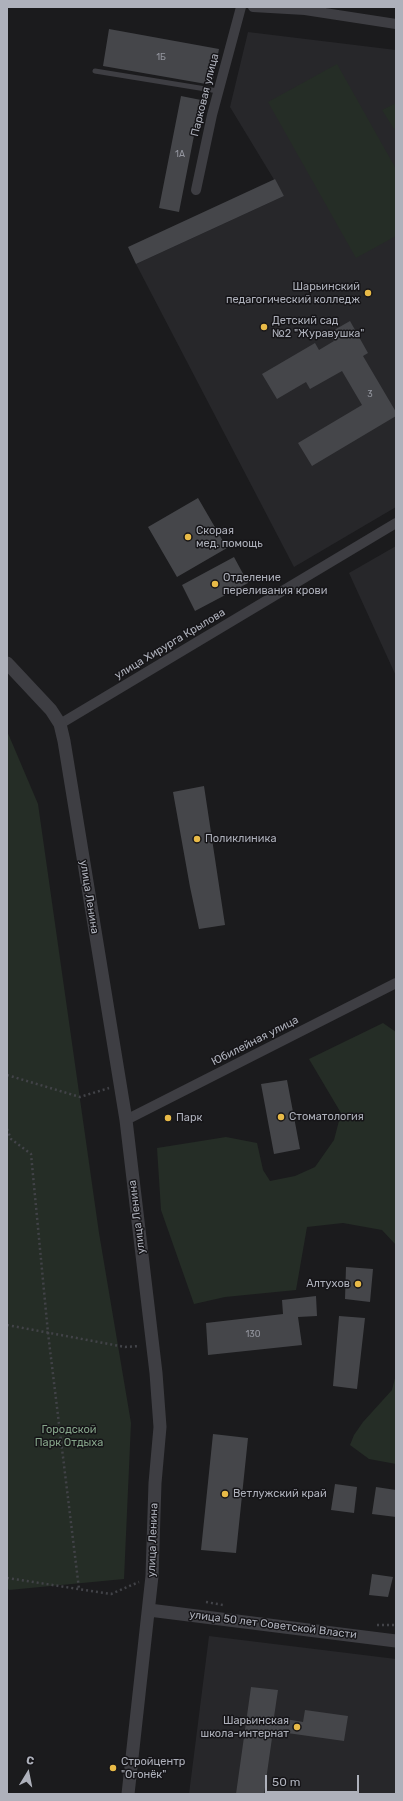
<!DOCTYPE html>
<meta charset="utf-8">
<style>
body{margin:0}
#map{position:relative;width:403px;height:1801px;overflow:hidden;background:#1b1b1d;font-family:Rubik,sans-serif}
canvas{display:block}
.frame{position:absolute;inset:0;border:8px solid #aeb1bb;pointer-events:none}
.north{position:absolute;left:8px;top:1753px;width:40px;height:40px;-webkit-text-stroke:3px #161518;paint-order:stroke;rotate:10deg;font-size:11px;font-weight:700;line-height:16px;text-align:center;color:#aeb1bb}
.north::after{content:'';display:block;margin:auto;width:14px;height:18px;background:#aeb1bb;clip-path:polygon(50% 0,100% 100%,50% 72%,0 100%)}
.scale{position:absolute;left:265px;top:1775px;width:94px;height:18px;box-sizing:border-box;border:2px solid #aeb1bb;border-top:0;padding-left:5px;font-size:12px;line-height:14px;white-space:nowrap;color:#aeb1bb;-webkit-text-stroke:3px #161518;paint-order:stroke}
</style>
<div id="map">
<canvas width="403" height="1801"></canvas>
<div class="frame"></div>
<div class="north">С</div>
<div class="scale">50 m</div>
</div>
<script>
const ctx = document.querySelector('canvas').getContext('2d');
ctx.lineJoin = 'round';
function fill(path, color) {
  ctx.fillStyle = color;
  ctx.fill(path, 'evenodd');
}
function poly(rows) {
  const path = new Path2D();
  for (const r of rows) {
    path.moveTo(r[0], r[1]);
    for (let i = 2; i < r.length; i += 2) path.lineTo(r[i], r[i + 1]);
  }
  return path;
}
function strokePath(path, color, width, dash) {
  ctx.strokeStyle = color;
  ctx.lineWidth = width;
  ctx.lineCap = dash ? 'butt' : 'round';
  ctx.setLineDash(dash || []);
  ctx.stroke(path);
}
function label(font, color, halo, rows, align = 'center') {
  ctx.font = font + ' Rubik,sans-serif';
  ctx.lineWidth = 3;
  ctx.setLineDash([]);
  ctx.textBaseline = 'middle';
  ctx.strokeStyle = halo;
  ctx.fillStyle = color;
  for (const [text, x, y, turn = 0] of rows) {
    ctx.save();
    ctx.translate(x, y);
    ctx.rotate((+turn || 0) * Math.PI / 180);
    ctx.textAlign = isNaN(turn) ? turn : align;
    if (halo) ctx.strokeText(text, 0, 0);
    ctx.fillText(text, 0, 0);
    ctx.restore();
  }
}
fill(poly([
 [248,32,396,50,396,507,294,567,136,264,284,196,230,107],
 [396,546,396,676,349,573],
 [209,1636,396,1659,396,1794,189,1794]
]), '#27272a');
fill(poly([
 [337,64,396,169,396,236,356,258,268,102],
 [396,103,396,128,394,129,382,110],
 [7,731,38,804,99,1233,131,1423,124,1579,9,1590,7,1587],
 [383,1023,396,1032,396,1245,382,1230,343,1223,307,1227,296,1290,225,1297,194,1304,161,1210,157,1148,226,1137,257,1143,263,1170,270,1181,295,1176,315,1167,334,1140,341,1113,309,1059],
 [396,1374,396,1464,369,1459,350,1445,354,1435,363,1422,392,1390]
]), '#252d26');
fill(poly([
 [109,29,219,49,212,85,103,66],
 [181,96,201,100,179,212,159,208],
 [275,179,284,196,136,264,128,247],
 [350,321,368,353,363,356,396,412,396,416,312,466,298,443,362,405,342,371,310,389,306,382,277,399,262,374,315,343,319,350,334,341,329,333],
 [198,498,227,548,177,577,148,527],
 [234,557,248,583,195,611,182,585],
 [204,786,225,925,199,929,190,887,173,792],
 [287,1080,300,1149,274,1154,261,1084],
 [346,1267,373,1269,370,1302,345,1299],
 [316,1296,317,1316,298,1317,302,1345,208,1355,206,1323,283,1314,282,1300],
 [339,1316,365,1318,357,1389,333,1386],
 [213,1434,248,1438,236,1553,201,1550],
 [335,1484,357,1487,354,1513,331,1510],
 [376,1487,396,1490,396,1517,372,1514],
 [372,1574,393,1577,388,1597,369,1595],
 [251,1687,278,1690,274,1717,303,1722,305,1710,348,1716,344,1741,273,1731,264,1794,236,1794]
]), '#45464a');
strokePath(poly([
 [7,1075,80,1097,109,1088],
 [7,1129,11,1139,31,1154,48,1333,79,1589],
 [7,1325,125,1347,140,1346],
 [7,1578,111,1594,139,1582],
 [206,1602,223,1605],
 [377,1625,396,1625]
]), '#424348', 2.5, [2, 3]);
strokePath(poly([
 [95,71,218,91]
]), '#3e3e43', 5);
strokePath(poly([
 [253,7,305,10,396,24],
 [196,190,212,115,241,7],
 [60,724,396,523],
 [126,1120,396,983]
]), '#3e3e43', 10);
strokePath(poly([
 [7,663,51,710,60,724,64,741,126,1120,156,1373,160,1427,155,1483,152,1576,128,1794],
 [149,1610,396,1641]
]), '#3e3e43', 13);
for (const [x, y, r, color] of [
 [368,293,4,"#e8ba47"],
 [264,327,4,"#e8ba47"],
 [188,537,4,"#e8ba47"],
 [215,584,4,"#e8ba47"],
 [197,839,4,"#e8ba47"],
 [281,1117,4,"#e8ba47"],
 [168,1118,4,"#e8ba47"],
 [358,1284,4,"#e8ba47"],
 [225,1494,4,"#e8ba47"],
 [297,1727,4,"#e8ba47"],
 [113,1768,4,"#e8ba47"]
]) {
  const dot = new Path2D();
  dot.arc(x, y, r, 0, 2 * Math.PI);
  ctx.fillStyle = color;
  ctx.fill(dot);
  strokePath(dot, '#161518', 1.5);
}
label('9px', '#94969f', null, [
 ["1Б",161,57],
 ["1А",180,154],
 ["3",370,394],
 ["130",253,1334]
]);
label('11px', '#aeb1bb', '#161518', [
 ["Парковая улица",205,95,-76],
 ["улица Хирурга Крылова",170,644,-31],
 ["улица Ленина",89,897,81],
 ["Юбилейная улица",255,1041,-27],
 ["улица Ленина",137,1217,-97],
 ["улица Ленина",153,1540,-88],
 ["улица 50 лет Советской Власти",273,1625,7]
]);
label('11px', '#aeb1bb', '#161518', [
 ["Шарьинский",360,287,"right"],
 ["педагогический колледж",360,300,"right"],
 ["Детский сад",272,321],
 ["№2 \"Журавушка\"",272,334],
 ["Скорая",196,531],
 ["мед. помощь",196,544],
 ["Отделение",223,578],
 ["переливания крови",223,591],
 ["Поликлиника",205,839],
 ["Стоматология",289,1117],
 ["Парк",176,1118],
 ["Алтухов",350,1284,"right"],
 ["Ветлужский край",233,1494],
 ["Шарьинская",289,1721,"right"],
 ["школа-интернат",289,1734,"right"],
 ["Стройцентр",121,1762],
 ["\"Огонёк\"",121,1775]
], 'left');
label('11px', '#86a58a', '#161518', [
 ["Городской",69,1430],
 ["Парк Отдыха",69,1443]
]);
</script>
